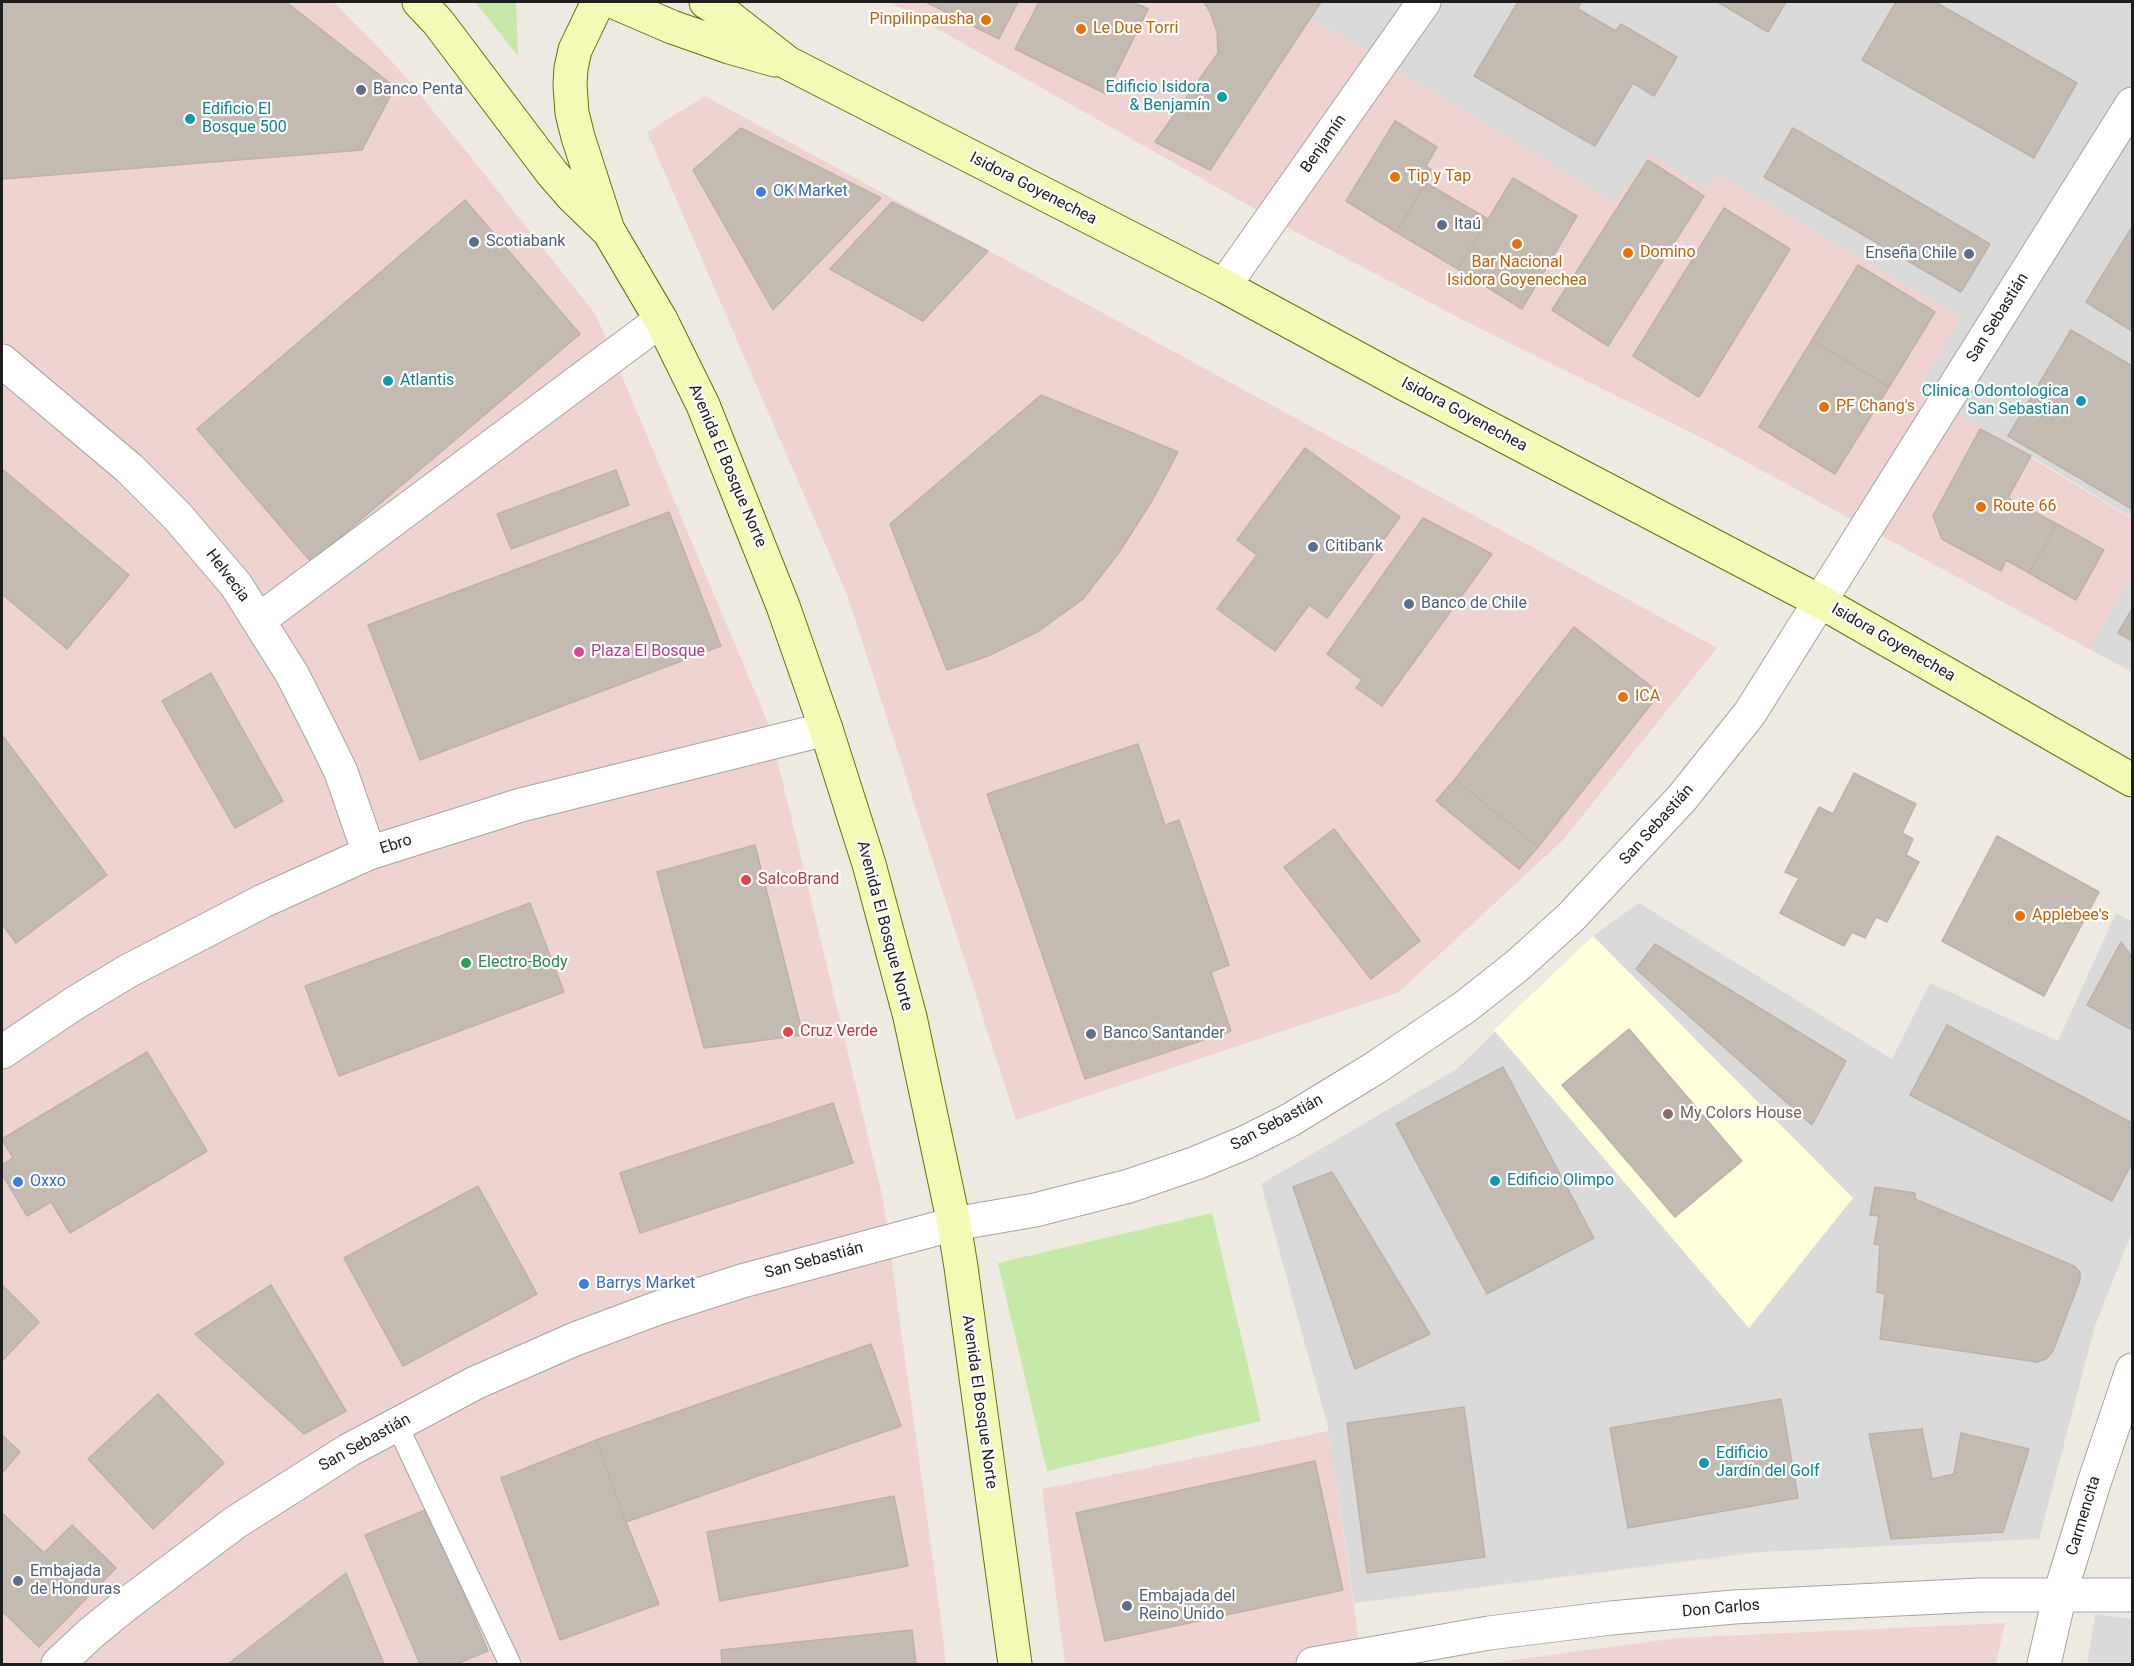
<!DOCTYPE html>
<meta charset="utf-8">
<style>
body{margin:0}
#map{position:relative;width:2134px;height:1666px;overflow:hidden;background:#eeeae2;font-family:Roboto,sans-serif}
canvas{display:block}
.frame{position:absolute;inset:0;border:3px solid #1d1d1d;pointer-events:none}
</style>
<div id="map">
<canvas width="2134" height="1666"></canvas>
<div class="frame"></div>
</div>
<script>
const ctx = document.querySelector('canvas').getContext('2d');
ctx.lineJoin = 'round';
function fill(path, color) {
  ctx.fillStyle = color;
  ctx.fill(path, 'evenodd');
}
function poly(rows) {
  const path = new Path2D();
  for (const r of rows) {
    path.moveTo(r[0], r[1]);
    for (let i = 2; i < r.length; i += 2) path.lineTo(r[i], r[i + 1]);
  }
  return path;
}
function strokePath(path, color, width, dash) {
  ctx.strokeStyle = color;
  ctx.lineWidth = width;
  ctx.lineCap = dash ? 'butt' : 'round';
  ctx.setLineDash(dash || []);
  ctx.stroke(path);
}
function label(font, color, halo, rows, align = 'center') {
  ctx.font = font + ' Roboto,sans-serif';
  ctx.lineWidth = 4.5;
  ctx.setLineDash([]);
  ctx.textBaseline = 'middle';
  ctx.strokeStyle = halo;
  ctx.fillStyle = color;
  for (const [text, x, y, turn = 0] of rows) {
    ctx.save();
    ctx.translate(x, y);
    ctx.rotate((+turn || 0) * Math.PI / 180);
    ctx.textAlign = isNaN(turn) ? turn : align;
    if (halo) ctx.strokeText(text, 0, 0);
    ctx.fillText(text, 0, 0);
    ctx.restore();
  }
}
fill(poly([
 [1277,2,2132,2,2132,518,2031,456,1980,429,1918,389,1961,318,1719,175,1707,189,1614,203,1337,33],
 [2132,575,2132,672,2089,649],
 [1639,903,1892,1059,1930,983,2058,1041,2116,913,2132,922,2132,1232,2095,1326,2039,1539,1760,1552,1354,1603,1329,1431,1261,1184,1457,1069,1593,936],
 [2095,1614,2132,1619,2132,1664,2087,1664]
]), '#dbdada');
fill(poly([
 [2,2,334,2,400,70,474,161,596,315,769,725,883,1199,939,1604,946,1664,2,1664],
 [890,2,1277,2,1337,33,1614,203,1651,154,1706,189,1719,175,1961,318,1918,389,2132,519,2132,575,2089,649,1706,440,1465,321,1294,231],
 [705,96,1717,648,1563,840,1399,992,1016,1120,848,597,647,132],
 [1329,1431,1362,1664,1065,1664,1042,1489],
 [2005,1623,1996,1664,1484,1664,1678,1638]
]), '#efd3d1');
fill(poly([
 [1593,936,1853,1198,1749,1328,1494,1030]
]), '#feffdb');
fill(poly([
 [475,2,516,2,518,56],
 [1212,1213,1261,1421,1047,1471,998,1263]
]), '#c6e8a8');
const building = poly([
 [2,2,286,2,395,87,362,150,2,179,2,2],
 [926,2,1018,2,999,39,926,2],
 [1039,2,1132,2,1148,9,1106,94,1015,49,1039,2],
 [1204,2,1321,2,1210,170,1155,142,1218,53,1217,32,1210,12,1204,2],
 [1518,2,1581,2,1578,9,1616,31,1621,24,1677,57,1654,96,1633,83,1595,146,1474,76,1518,2],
 [1718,2,1786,2,1768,32,1718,2],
 [1896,2,1935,2,2077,83,2034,158,1862,60,1896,2],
 [1395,121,1437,147,1426,166,1433,171,1396,232,1346,201,1395,121],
 [741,128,881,198,773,310,693,170,741,128],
 [1793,128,1990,244,1961,292,1764,177,1793,128],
 [1648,160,1704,196,1608,346,1552,310,1648,160],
 [1513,178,1577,216,1522,309,1458,269,1513,178],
 [1426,183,1488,219,1458,269,1396,232,1426,183],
 [465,200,580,334,311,562,197,429,465,200],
 [892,202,988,251,923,321,830,269,892,202],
 [1724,208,1790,249,1699,397,1633,356,1724,208],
 [2132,227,2132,331,2086,302,2132,227],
 [1858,265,1935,312,1889,387,1812,340,1858,265],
 [2071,330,2132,366,2132,509,2008,436,2071,330],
 [1812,340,1889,387,1835,474,1759,427,1812,340],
 [1041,395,1178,452,1153,499,1120,551,1083,599,1039,631,988,656,947,670,890,524,1041,395],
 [1980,429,2031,456,2008,498,2057,524,2029,573,2006,560,2001,571,1942,539,1933,516,1980,429],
 [1305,448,1400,517,1327,618,1309,605,1275,651,1217,609,1257,555,1237,540,1305,448],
 [2,469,129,575,67,649,2,594,2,469],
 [616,470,629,505,511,549,497,514,616,470],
 [669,512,721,646,420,760,368,625,669,512],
 [1423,518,1492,554,1382,706,1356,688,1362,680,1327,654,1423,518],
 [2057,524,2104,550,2076,600,2029,573,2057,524],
 [2132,609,2132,641,2118,633,2132,609],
 [1574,627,1660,693,1538,847,1455,779,1574,627],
 [211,673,283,801,235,828,162,701,211,673],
 [2,735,107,875,16,943,2,924,2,735],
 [1138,744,1165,825,1179,820,1229,965,1211,972,1231,1031,1085,1079,987,794,1138,744],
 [1854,773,1916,804,1902,833,1913,839,1906,855,1919,862,1887,922,1876,917,1865,938,1852,932,1844,946,1780,913,1799,878,1785,872,1819,807,1833,814,1854,773],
 [1455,779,1538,847,1519,869,1436,801,1455,779],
 [1334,829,1420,941,1371,979,1284,867,1334,829],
 [1997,836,2099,892,2044,996,1942,941,1997,836],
 [755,845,803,1035,704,1048,657,872,755,845],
 [530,903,564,992,339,1076,305,986,530,903],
 [2121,942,2132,957,2132,1030,2087,1005,2121,942],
 [1655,944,1846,1061,1812,1125,1636,969,1655,944],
 [1947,1025,2132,1123,2132,1163,2112,1201,1910,1095,1947,1025],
 [1629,1029,1742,1161,1675,1217,1562,1085,1629,1029],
 [147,1052,207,1151,70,1233,51,1202,27,1216,2,1174,2,1165,13,1158,2,1139,147,1052],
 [1503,1067,1594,1238,1487,1294,1396,1124,1503,1067],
 [833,1103,853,1163,640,1233,620,1173,833,1103],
 [1332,1172,1430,1334,1355,1369,1293,1187,1332,1172],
 [478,1186,537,1294,403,1366,344,1258,478,1186],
 [1875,1187,1915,1193,1915,1199,2074,1266,2080,1272,2080,1280,2053,1351,2046,1359,2037,1362,1880,1339,1885,1294,1877,1292,1880,1245,1874,1244,1879,1216,1870,1215,1875,1187],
 [2,1285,39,1322,2,1361,2,1285],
 [271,1285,346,1411,304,1434,195,1334,271,1285],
 [871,1344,901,1426,626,1522,596,1440,871,1344],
 [158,1394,224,1463,153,1529,88,1459,158,1394],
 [1781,1399,1798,1498,1628,1528,1610,1428,1781,1399],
 [1464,1407,1485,1557,1367,1573,1347,1423,1464,1407],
 [1922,1429,1932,1479,1954,1474,1961,1433,2029,1449,2003,1532,1891,1539,1869,1434,1922,1429],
 [2,1435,20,1452,2,1473,2,1435],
 [596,1440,626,1522,659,1604,560,1640,501,1478,596,1440],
 [1315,1461,1343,1590,1105,1641,1076,1513,1315,1461],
 [894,1496,908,1566,720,1601,707,1532,894,1496],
 [428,1509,488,1651,456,1664,420,1664,365,1535,428,1509],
 [2,1513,44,1553,72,1525,116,1568,39,1647,2,1611,2,1513],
 [346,1573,384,1664,228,1664,346,1573],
 [912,1630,916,1664,722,1664,721,1650,912,1630]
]);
fill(building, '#c3bab2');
strokePath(building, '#bfb1a5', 1.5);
const lane = poly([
 [397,1425,510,1664]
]);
const street = poly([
 [1224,286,1424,2],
 [2,361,129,468,178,517,236,585,292,674,322,733,341,772,369,853],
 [259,620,661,320],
 [2,1052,75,1003,128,971,263,901,369,853,521,805,826,729],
 [58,1664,90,1634,128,1603,236,1522,349,1450,475,1383,575,1339,658,1308,742,1281,954,1224,1035,1210,1129,1186,1196,1163,1244,1143,1290,1120,1375,1068,1465,1007,1518,965,1571,917,1682,798,1750,713,2132,104],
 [1313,1664,1489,1633,1611,1618,1734,1607,1980,1595,2132,1595],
 [2044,1664,2060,1594,2094,1483,2132,1370]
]);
const secondary = poly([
 [419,2,438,22,552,173,572,196,606,229],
 [598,2,575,50,571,68,570,85,572,113,578,137,608,230,661,320,703,405,783,606,826,729,869,864,910,1017,954,1224,961,1267,1015,1664],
 [614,2,672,27,729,47,775,60],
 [706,2,729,17,788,63,1224,286,1403,383,1821,602,2132,780]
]);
strokePath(lane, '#a4a4a4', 23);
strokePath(street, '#a4a4a4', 35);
strokePath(secondary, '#647205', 35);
strokePath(lane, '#fff', 21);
strokePath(street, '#fff', 33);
strokePath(secondary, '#f4f9b6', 33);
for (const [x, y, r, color] of [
 [986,20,6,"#e8710a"],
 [1081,29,6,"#e8710a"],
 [361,90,6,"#5c6f8a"],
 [1222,97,6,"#0f9aa8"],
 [190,119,6,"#0f9aa8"],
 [1395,177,6,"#e8710a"],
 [761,192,6,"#3f7fe0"],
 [1442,225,6,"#5c6f8a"],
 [474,242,6,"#5c6f8a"],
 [1517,244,6,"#e8710a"],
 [1628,253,6,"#e8710a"],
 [1969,254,6,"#5c6f8a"],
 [388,381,6,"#0f9aa8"],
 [2081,401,6,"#0f9aa8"],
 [1824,407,6,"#e8710a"],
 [1981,507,6,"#e8710a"],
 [1313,547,6,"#5c6f8a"],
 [1409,604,6,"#5c6f8a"],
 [579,652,6,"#d1479c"],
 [1623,697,6,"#e8710a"],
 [746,880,6,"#e0444e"],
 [2020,916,6,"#e8710a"],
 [466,963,6,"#2e9e5b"],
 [788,1032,6,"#e0444e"],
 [1091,1034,6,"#5c6f8a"],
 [1668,1114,6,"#8d6e63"],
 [1495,1181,6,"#0f9aa8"],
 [18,1182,6,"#3f7fe0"],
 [584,1284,6,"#3f7fe0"],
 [1704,1463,6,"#0f9aa8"],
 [18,1581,6,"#5c6f8a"],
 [1127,1606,6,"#5c6f8a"]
]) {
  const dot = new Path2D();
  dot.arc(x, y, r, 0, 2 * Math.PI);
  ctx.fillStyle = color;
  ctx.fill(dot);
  strokePath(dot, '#fff', 2);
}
label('16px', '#c56008', '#fff', [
 ["Pinpilinpausha",974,20,"right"],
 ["Le Due Torri",1093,29],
 ["Tip y Tap",1407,177],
 ["Domino",1640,253],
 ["Bar Nacional",1517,263,"center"],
 ["Isidora Goyenechea",1517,281,"center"],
 ["PF Chang's",1836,407],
 ["Route 66",1993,507],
 ["ICA",1635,697],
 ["Applebee's",2032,916]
], 'left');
label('16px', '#0d838f', '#fff', [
 ["Edificio Isidora",1210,88,"right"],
 ["& Benjamín",1210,106,"right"],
 ["Edificio El",202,110],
 ["Bosque 500",202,128],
 ["Atlantis",400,381],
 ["Clinica Odontologica",2069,392,"right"],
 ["San Sebastian",2069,410,"right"],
 ["Edificio Olimpo",1507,1181],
 ["Edificio",1716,1454],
 ["Jardín del Golf",1716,1472]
], 'left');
label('16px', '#4e5e75', '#fff', [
 ["Banco Penta",373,90],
 ["Itaú",1454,225],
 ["Scotiabank",486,242],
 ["Enseña Chile",1957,254,"right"],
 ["Citibank",1325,547],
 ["Banco de Chile",1421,604],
 ["Banco Santander",1103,1034],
 ["Embajada",30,1572],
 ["de Honduras",30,1590],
 ["Embajada del",1139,1597],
 ["Reino Unido",1139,1615]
], 'left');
label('16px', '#1d1d1d', '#fff', [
 ["Benjamín",1324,144,-55],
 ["Isidora Goyenechea",1033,189,27],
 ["San Sebastián",1998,318,-58],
 ["Isidora Goyenechea",1464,415,28],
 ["Avenida El Bosque Norte",727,466,67],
 ["Helvecia",227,576,53],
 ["Isidora Goyenechea",1893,643,30],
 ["San Sebastián",1657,825,-48],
 ["Ebro",396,845,-18],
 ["Avenida El Bosque Norte",884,926,75],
 ["San Sebastián",1277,1123,-28],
 ["San Sebastián",814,1261,-15],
 ["Avenida El Bosque Norte",979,1402,82],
 ["San Sebastián",365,1443,-29],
 ["Carmencita",2084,1516,-73],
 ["Don Carlos",1721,1609,-5]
]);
label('16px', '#366cbe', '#fff', [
 ["OK Market",773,192],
 ["Oxxo",30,1182],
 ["Barrys Market",596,1284]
], 'left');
label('16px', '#b23c85', '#fff', [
 ["Plaza El Bosque",591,652]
], 'left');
label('16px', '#be3a42', '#fff', [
 ["SalcoBrand",758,880],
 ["Cruz Verde",800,1032]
], 'left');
label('16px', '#27864d', '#fff', [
 ["Electro-Body",478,963]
], 'left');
label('16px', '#785e54', '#fff', [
 ["My Colors House",1680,1114]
], 'left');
</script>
